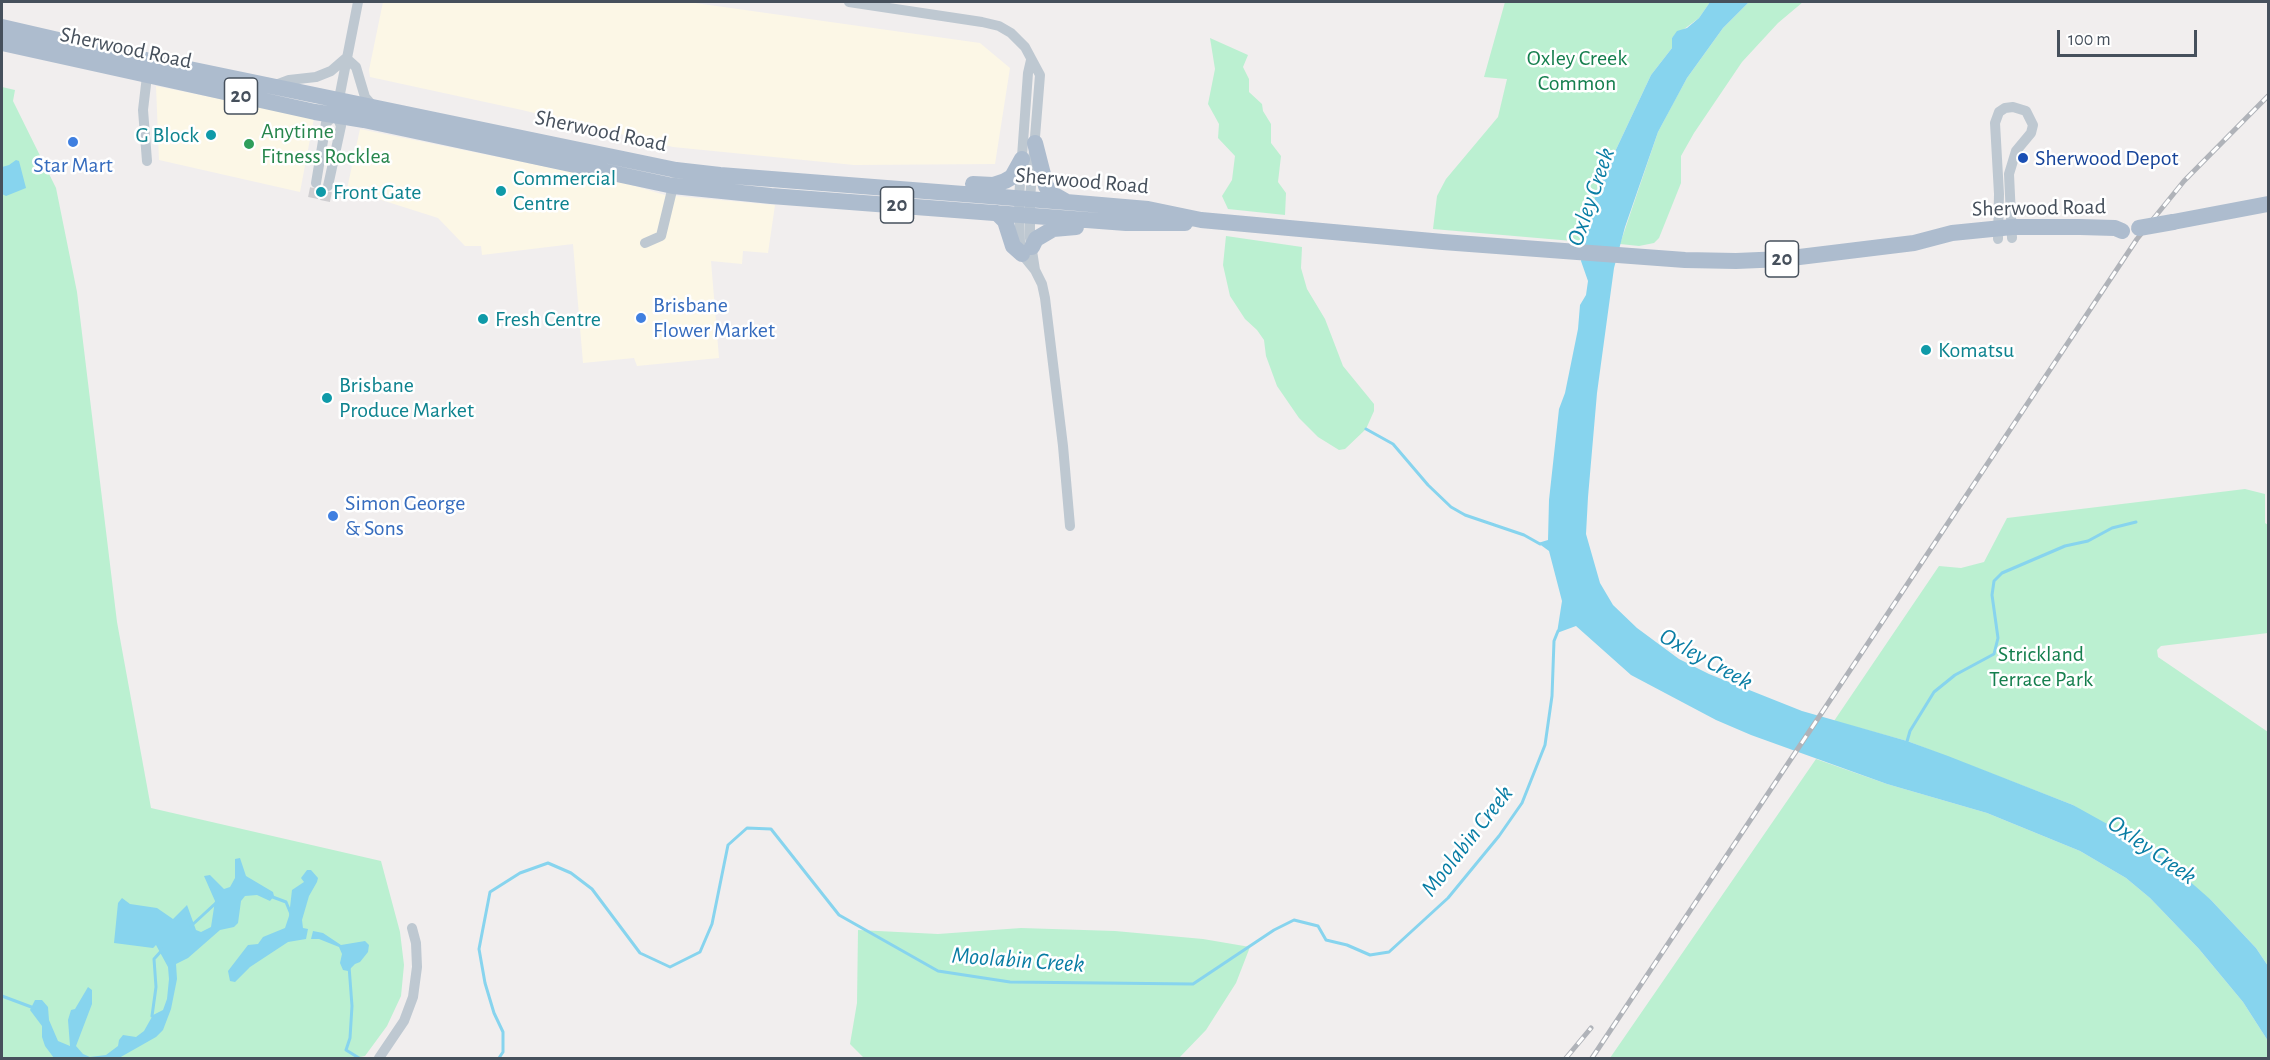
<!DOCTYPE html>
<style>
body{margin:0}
#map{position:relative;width:2270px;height:1060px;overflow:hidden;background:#f1eeee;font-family:"Alegreya Sans",sans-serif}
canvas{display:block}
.frame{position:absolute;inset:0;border:3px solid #46505c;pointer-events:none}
.scale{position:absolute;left:2057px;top:30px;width:140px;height:27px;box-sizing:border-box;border:3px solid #46505c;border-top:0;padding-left:8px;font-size:18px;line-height:21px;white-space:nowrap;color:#46505c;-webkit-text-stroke:4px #fff;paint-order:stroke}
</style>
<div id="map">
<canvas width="2270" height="1060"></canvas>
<div class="frame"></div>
<div class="scale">100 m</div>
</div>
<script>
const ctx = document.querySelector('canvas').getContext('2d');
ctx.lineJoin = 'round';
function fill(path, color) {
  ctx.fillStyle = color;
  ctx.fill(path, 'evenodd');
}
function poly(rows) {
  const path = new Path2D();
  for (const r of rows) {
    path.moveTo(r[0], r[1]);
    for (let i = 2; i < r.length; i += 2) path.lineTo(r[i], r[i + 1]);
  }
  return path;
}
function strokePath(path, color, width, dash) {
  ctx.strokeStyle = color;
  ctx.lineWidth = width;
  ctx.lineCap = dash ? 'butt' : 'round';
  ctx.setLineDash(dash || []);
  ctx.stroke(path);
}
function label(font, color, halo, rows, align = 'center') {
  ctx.font = font + ' "Alegreya Sans",sans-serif';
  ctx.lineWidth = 5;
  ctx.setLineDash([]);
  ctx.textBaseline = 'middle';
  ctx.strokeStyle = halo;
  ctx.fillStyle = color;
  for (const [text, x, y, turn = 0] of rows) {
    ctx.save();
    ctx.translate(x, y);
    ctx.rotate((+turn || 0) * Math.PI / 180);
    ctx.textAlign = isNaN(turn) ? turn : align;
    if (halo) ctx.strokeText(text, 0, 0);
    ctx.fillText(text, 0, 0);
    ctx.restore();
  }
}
fill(poly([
 [383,2,688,2,980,43,1010,68,995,164,854,165,673,147,522,110,370,77,369,70],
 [156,86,314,118,300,192,159,160],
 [360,129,621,182,665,195,775,205,768,253,743,251,742,264,711,261,719,358,637,366,634,358,583,363,573,244,482,255,481,246,465,246,438,218,347,189]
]), '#fcf7e6');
fill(poly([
 [1505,2,1710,2,1699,18,1672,38,1672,48,1651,75,1597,190,1584,242,1433,229,1437,196,1446,179,1498,117,1507,79,1484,77],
 [1749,2,1803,2,1778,23,1742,62,1694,133,1681,156,1681,183,1659,238,1654,243,1639,246,1620,244,1658,132,1675,100,1687,78,1723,28],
 [1210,38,1248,55,1243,67,1249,79,1249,92,1262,104,1263,111,1271,124,1271,143,1281,156,1278,182,1286,193,1285,215,1228,209,1222,196,1232,180,1235,156,1218,138,1219,124,1208,104,1215,69],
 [2,87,15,90,13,101,56,188,77,292,117,622,151,808,381,861,400,932,404,965,401,996,387,1026,365,1056,355,1058,2,1058],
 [1226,236,1302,247,1301,268,1307,289,1325,319,1343,366,1374,404,1374,411,1366,429,1345,449,1339,450,1318,437,1299,418,1277,386,1266,356,1264,340,1257,330,1245,319,1230,296,1223,265],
 [2245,489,2265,494,2265,523,2268,525,2268,633,2161,646,2157,650,2158,657,2268,732,2268,966,2256,948,2211,900,2073,805,1907,741,1834,721,1939,566,1961,568,1984,562,2007,518],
 [1816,759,1887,784,1987,813,2080,851,2126,878,2150,898,2199,949,2243,1002,2268,1041,2268,1058,1610,1058],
 [1021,928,1115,931,1203,939,1250,947,1236,983,1206,1030,1179,1058,864,1058,850,1044,857,1003,858,930,938,934]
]), '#bbf0d1');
fill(poly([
 [1710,2,1749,2,1723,28,1687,78,1658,132,1625,227,1614,268,1597,393,1588,497,1586,534,1600,583,1613,605,1637,628,1679,659,1709,674,1802,711,1907,741,1948,756,2073,805,2154,850,2211,900,2256,948,2268,966,2268,1041,2243,1002,2199,949,2150,898,2126,878,2080,851,1987,813,1887,784,1751,735,1716,720,1631,675,1576,626,1557,633,1562,601,1549,551,1538,543,1548,540,1549,500,1559,409,1565,393,1578,329,1580,305,1586,295,1588,281,1581,261,1584,242,1597,190,1651,75,1672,48,1672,38,1677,31,1687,28,1699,18],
 [16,160,19,161,26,188,6,196,2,194,2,167,9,165],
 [240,858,246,876,273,892,274,896,270,901,257,895,245,896,241,901,238,923,234,927,220,930,188,958,176,964,177,979,171,1009,163,1030,156,1037,119,1058,54,1058,45,1046,42,1037,42,1026,30,1010,35,1000,42,1000,48,1007,49,1020,58,1041,70,1046,68,1020,71,1010,75,1009,88,987,92,990,92,1004,76,1046,83,1054,90,1057,106,1055,118,1046,119,1040,123,1035,136,1037,144,1031,153,1015,163,1010,167,999,169,979,168,967,156,945,153,948,114,943,118,903,122,898,130,904,157,908,173,919,187,905,196,930,201,932,211,927,215,901,204,876,210,875,224,889,230,887,235,878,235,859],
 [307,870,311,870,318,878,317,882,309,896,302,920,303,928,308,929,306,939,288,942,250,967,235,982,230,981,228,971,248,945,258,944,263,937,285,928,289,916,292,890,304,882,301,878],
 [313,931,323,933,341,945,365,941,369,945,368,952,360,962,355,964,348,971,343,970,340,963,342,954,339,947,319,939,311,939]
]), '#87d4ee');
strokePath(poly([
 [1366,429,1393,444,1428,485,1451,507,1465,515,1524,535,1540,544],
 [1906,745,1910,731,1934,692,1955,675,1994,654,1998,638,1992,595,1994,581,2002,573,2065,546,2088,541,2112,528,2136,522],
 [270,896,286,902,291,914],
 [191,926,217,902],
 [349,966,352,1006,350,1038,346,1050,359,1058],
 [2,996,34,1008],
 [152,1016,156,987,154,959,163,949],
 [499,1058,503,1052,503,1032,494,1013,485,983,479,949,490,892,520,873,548,863,571,873,592,889,640,953,670,967,700,952,712,924,728,845,747,828,771,829,839,915,938,971,1010,982,1193,984,1274,930,1294,920,1318,926,1326,940,1347,945,1370,955,1389,952,1448,898,1499,836,1522,803,1545,745,1552,696,1554,641,1558,631]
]), '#87d4ee', 3);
strokePath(poly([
 [313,198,316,183],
 [325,201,328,186]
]), '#cfced1', 10, [10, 5]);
strokePath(poly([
 [849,2,982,22,999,26,1011,33,1025,47,1040,75,1030,199,1030,238,1035,270],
 [346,58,356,67,365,97,373,106],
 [1031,60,1028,73,1019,198,1020,242,1022,254,1035,270,1042,284,1045,298,1063,446,1070,526],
 [145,70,147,76,143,110,147,161],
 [273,86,289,80,316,77,331,71,346,58],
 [316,183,326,123,336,114],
 [328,186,341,126,336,114,358,2],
 [1998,239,1999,194,1995,123,1999,112,2005,108,2013,107,2026,111,2033,125,2031,133,2016,151,2009,174,2012,238],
 [645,243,661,236,674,182],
 [379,1058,404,1021,413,997,417,967,416,943,412,928]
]), '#bec8d1', 10);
strokePath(poly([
 [2,27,141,59,676,170,720,175,1066,202,1148,209,1201,220,1443,242,1685,260,1736,261,1783,259,1914,243,1952,233,2012,227,2080,227,2115,228,2122,231],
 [2,43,315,112,364,120,673,186,771,196,1126,223,1185,223],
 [1035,143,1046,186,1051,193,1065,201],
 [973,184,993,185,1005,181,1012,177,1022,159],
 [997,213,1005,221,1013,246,1022,254],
 [2173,222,2268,204],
 [1032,247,1036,239,1053,229,1076,227]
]), '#adbcce', 16);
const rail = poly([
 [1566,1058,1591,1028],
 [1592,1058,2137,239,2184,181,2268,96]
]);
strokePath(rail, '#b0b3b9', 5);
strokePath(rail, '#fff', 3, [9]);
strokePath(poly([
 [2139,228,2173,222]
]), '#adbcce', 16);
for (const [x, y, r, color] of [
 [211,135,6,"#0f9aa8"],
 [73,142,6,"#3f7fe0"],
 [249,144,6,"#2e9e5b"],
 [2023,158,6,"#1a4fb4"],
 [501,191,6,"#0f9aa8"],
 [321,192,6,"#0f9aa8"],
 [641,318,6,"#3f7fe0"],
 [483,319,6,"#0f9aa8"],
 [1926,350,6,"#0f9aa8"],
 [327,398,6,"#0f9aa8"],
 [333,516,6,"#3f7fe0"]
]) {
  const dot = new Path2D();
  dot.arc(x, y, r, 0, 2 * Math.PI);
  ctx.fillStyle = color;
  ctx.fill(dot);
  strokePath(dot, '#fff', 2);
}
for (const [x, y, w] of [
 [241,96,33],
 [897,205,33],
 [1782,259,33]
]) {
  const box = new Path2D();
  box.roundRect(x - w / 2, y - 18, w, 36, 4.5);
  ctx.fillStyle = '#fff';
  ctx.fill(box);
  strokePath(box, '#46505c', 1.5);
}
label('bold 21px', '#46505c', null, [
 ["20",241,96],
 ["20",897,205],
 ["20",1782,259]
]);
label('22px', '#46505c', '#fff', [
 ["Sherwood Road",126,48,12],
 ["Sherwood Road",601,131,12],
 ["Sherwood Road",1082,181,5],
 ["Sherwood Road",2039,208,-1]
]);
label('22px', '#157f4e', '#fff', [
 ["Oxley Creek",1577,58],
 ["Common",1577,83],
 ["Strickland",2041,654],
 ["Terrace Park",2041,679]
]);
label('22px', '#27864d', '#fff', [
 ["Anytime",261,131],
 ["Fitness Rocklea",261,156]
], 'left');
label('22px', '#0d838f', '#fff', [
 ["G Block",199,135,"right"],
 ["Commercial",513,178],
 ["Centre",513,203],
 ["Front Gate",333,192],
 ["Fresh Centre",495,319],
 ["Komatsu",1938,350],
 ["Brisbane",339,385],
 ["Produce Market",339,410]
], 'left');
label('22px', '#164399', '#fff', [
 ["Sherwood Depot",2035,158]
], 'left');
label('22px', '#366cbe', '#fff', [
 ["Star Mart",73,165,"center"],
 ["Brisbane",653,305],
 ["Flower Market",653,330],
 ["Simon George",345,503],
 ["& Sons",345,528]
], 'left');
label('italic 24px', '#097da4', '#fff', [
 ["Oxley Creek",1591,197,-71],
 ["Oxley Creek",1706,659,29],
 ["Moolabin Creek",1467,841,-52],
 ["Oxley Creek",2152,850,35],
 ["Moolabin Creek",1018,960,4]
]);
</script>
